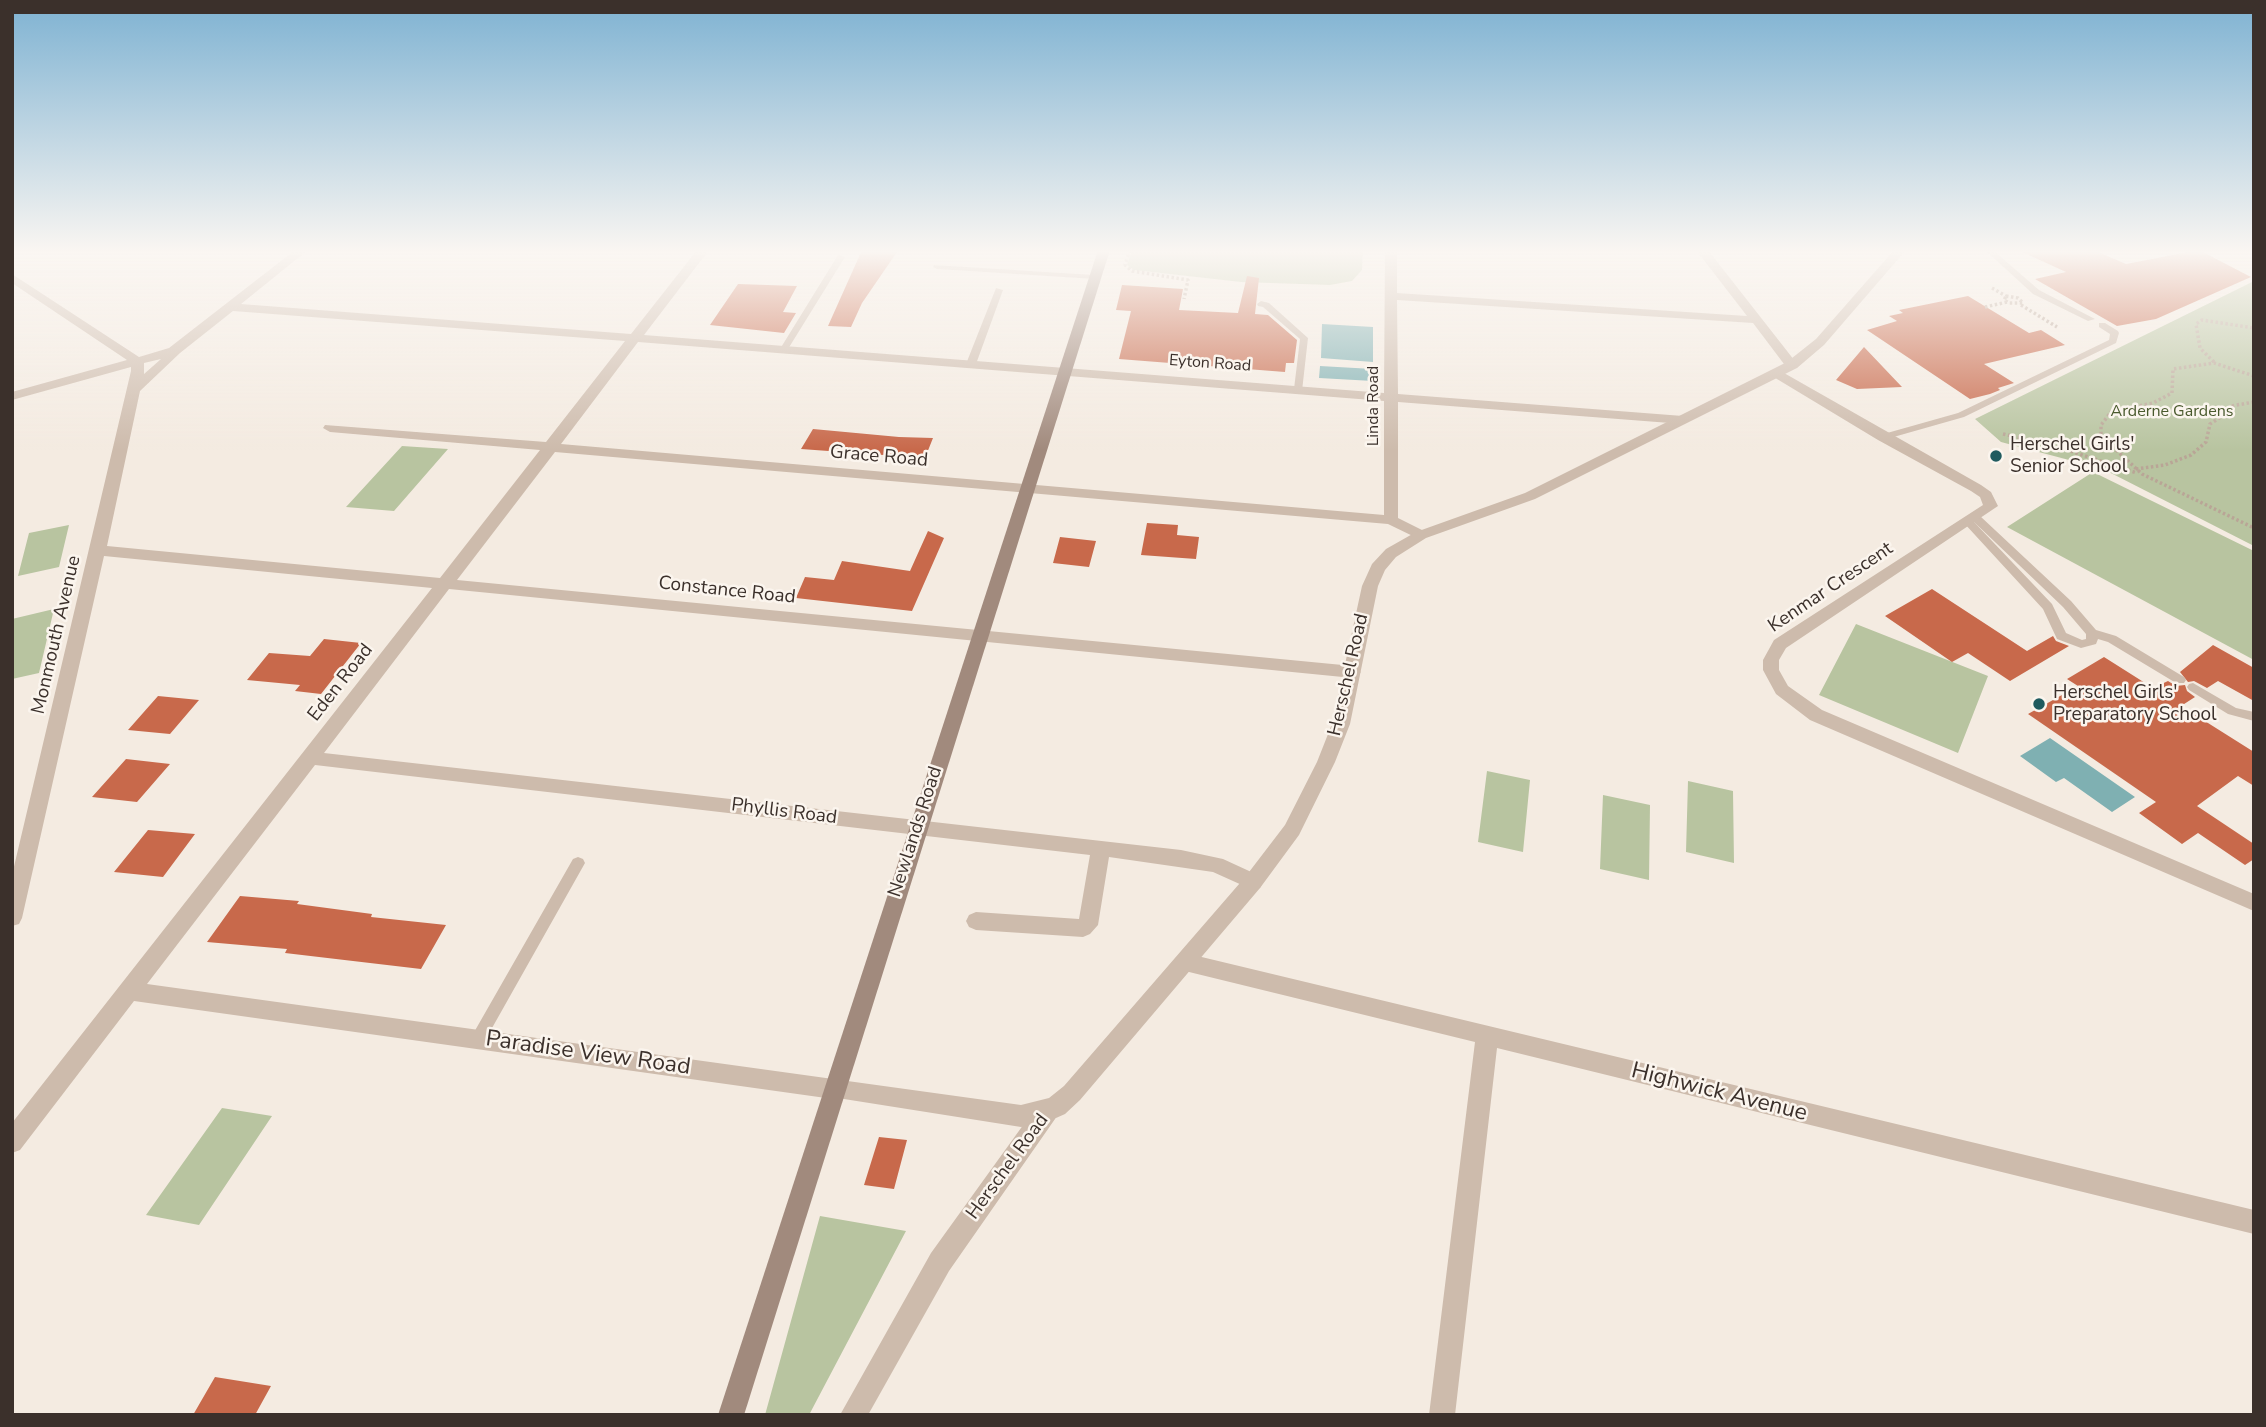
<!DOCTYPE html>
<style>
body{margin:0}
#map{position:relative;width:2266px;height:1427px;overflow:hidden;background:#f4ebe1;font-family:"Nunito Sans",sans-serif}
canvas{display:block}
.frame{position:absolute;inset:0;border:14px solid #3b302b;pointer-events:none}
</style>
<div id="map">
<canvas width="2266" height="1427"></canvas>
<div class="frame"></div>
</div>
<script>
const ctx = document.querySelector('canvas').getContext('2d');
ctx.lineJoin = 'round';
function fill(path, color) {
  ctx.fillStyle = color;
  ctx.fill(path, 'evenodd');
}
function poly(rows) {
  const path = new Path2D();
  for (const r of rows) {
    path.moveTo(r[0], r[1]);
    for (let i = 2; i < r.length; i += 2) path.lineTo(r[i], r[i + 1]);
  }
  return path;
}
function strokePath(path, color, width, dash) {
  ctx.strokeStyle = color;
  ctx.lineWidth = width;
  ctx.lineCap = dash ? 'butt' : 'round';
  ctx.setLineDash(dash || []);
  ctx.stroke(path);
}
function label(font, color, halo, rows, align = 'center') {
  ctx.font = font + ' "Nunito Sans",sans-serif';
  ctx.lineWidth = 5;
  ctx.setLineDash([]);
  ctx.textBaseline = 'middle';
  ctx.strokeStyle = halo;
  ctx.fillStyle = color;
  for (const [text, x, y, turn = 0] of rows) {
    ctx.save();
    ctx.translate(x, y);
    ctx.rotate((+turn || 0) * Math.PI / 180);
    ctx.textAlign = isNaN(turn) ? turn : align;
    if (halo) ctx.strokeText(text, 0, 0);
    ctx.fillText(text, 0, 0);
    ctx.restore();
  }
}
fill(poly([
 [1132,250,1363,250,1362,270,1352,281,1330,285,1241,282,1134,270,1127,265],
 [2254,281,2254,546,2103,469,2001,442,1975,419],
 [402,446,448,449,394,511,346,507],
 [2093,472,2254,551,2254,660,2007,527],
 [69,525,59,567,18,576,29,533],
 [54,609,39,673,12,679,12,619],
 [1856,624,1988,676,1958,753,1819,695],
 [1487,771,1530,780,1523,852,1478,842],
 [1688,781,1733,791,1734,863,1686,852],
 [1603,795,1650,805,1649,880,1600,869],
 [222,1108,272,1116,199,1225,146,1215],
 [820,1216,906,1231,809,1415,765,1415]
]), '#b8c4a0');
fill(poly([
 [1322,324,1373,327,1373,362,1321,358],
 [1320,366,1373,369,1373,381,1319,378],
 [2050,738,2135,797,2112,812,2064,778,2056,782,2020,756]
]), '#7fb0b2');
fill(poly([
 [862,250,897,252,862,303,851,327,828,326],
 [2018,250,2093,250,2126,264,2199,250,2251,277,2156,319,2117,326,2035,279,2066,272],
 [1247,276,1259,278,1255,314,1268,315,1297,340,1294,363,1286,363,1285,372,1119,359,1131,311,1116,310,1122,285,1183,289,1179,310,1238,313],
 [738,284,797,286,783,312,796,313,784,333,710,325],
 [1968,296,2029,333,2041,330,2065,345,1984,364,2014,383,1998,388,2000,390,1990,394,1970,399,1867,330,1897,321,1889,316,1903,313,1899,310],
 [1864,347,1902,387,1857,389,1836,380],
 [813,429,899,437,933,438,925,458,801,449],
 [1147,523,1178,525,1177,535,1199,537,1196,559,1141,555],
 [928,531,944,538,912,611,796,598,805,577,834,580,842,561,910,571],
 [1060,537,1096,541,1089,567,1053,563],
 [1932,589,2027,651,2053,636,2056,641,2069,646,2010,681,1968,653,1952,662,1885,616],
 [324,639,361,643,321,694,295,691,300,685,247,680,269,653,310,656],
 [2213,645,2254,668,2254,701,2218,681,2207,688,2194,681,2188,682,2180,672],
 [2104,657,2153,688,2168,681,2176,686,2185,685,2187,691,2195,697,2181,706,2254,752,2254,786,2238,776,2197,806,2254,844,2254,859,2245,865,2198,833,2182,844,2139,813,2156,802,2028,714,2078,686,2067,679],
 [158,696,199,700,170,734,128,730],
 [126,759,170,764,137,802,92,797],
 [148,830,195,834,163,877,114,872],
 [240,896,299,901,297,904,372,914,371,917,446,925,421,969,285,953,287,949,207,942],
 [879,1137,907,1140,894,1189,864,1185],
 [215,1377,271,1386,255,1415,193,1415]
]), '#c8694b');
strokePath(poly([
 [1130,250,1125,265,1132,271,1188,280,1184,299],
 [1992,288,2006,296],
 [2006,296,2018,298,2023,303,2009,303,2004,300,2006,296],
 [2021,305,2057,327],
 [1985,307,2007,302],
 [2214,362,2200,348,2196,324,2202,320,2254,328],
 [2254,376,2214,363,2173,369,2172,393,2153,403,2111,412,2101,425,2101,436,2142,474,2254,528],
 [2003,434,2049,444,2137,473],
 [2136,469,2165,465,2191,455,2206,442,2210,424,2229,412,2231,406,2254,402]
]), '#b9a596', 3.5, [2.5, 2.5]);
fill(poly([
 [1985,250,1993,250,2039,290,2095,319,2088,321,2033,294,1985,250],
 [838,255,845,257,788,349,781,351,780,349,838,255],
 [934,265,1095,275,1099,277,1095,279,937,269,933,267,934,265],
 [996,288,1003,290,976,364,974,366,968,366,966,364,996,288],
 [1261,301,1269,303,1308,338,1302,391,1299,392,1294,389,1300,339,1263,307,1258,306,1257,304,1261,301],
 [2099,323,2105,323,2118,331,2119,333,2116,343,1964,417,1883,440,1878,437,1880,435,1958,413,2109,340,2110,334,2099,327,2099,323],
 [1976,515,1980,516,2071,601,2096,630,2116,636,2184,677,2186,680,2184,683,2176,683,2108,642,2098,639,2096,644,2081,648,2057,639,2043,609,1964,523,1965,521,1973,521,1971,518,1976,515],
 [1973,521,2063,607,2086,634,2086,639,2082,640,2066,633,2052,604,1973,521],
 [2193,683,2236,708,2254,712,2254,721,2228,714,2189,690,2187,687,2189,684,2193,683],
 [578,857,583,859,585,863,483,1044,478,1046,473,1044,470,1039,473,1034,573,859,578,857]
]), '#cdbbac');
fill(poly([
 [295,250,308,250,241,304,631,334,697,250,709,250,644,335,1384,393,1385,250,1397,250,1397,293,1747,316,1696,250,1708,250,1798,365,1797,368,1787,368,1753,323,1397,300,1398,394,1683,416,1690,420,1683,424,1398,402,1398,518,1426,532,1429,535,1421,540,1388,524,555,452,457,580,1353,666,1361,672,1353,678,449,589,324,753,1181,850,1223,859,1260,876,1263,882,1260,888,1253,890,1213,872,1109,857,1098,925,1090,934,1083,937,976,930,969,927,966,921,969,915,976,912,1079,919,1090,855,315,765,147,984,833,1079,841,1082,844,1089,841,1096,833,1099,134,1001,20,1150,12,1153,12,1123,432,588,104,556,22,918,19,924,12,926,12,875,131,371,131,367,12,400,12,392,127,360,12,283,12,274,139,357,169,348,295,250],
 [233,311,625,341,546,442,325,425,323,428,330,432,540,450,440,578,107,546,140,391,180,353,233,311],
 [638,342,1384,401,1384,515,561,444,638,342],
 [161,359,144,374,144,363,161,359],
 [1777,369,1981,485,1991,492,1998,506,1786,648,1779,660,1779,670,1788,686,1822,710,2254,894,2254,911,1810,720,1776,694,1763,670,1763,660,1774,640,1983,505,1980,497,1971,491,1878,440,1772,376,1770,373,1777,369],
 [1185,953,2254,1210,2254,1234,1497,1048,1455,1415,1429,1415,1475,1042,1185,971,1178,968,1175,962,1178,956,1185,953],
 [1047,1100,1055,1103,1058,1111,1055,1119,949,1271,868,1415,840,1415,931,1253,1039,1103,1047,1100]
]), '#cdbbac');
fill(poly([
 [1894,250,1906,250,1824,345,1797,368,1535,499,1426,538,1396,557,1385,570,1378,586,1350,724,1335,762,1299,835,1260,888,1080,1100,1065,1114,1047,1122,1021,1127,825,1096,822,1089,825,1082,833,1079,1021,1105,1049,1098,1064,1086,1246,876,1285,825,1317,762,1332,724,1362,586,1372,564,1386,549,1416,532,1525,493,1787,362,1816,339,1894,250]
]), '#cdbbac');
fill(poly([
 [1098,250,1110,250,744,1415,718,1415,1098,250]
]), '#a18a7d');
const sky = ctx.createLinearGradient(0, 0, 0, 450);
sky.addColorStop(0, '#7eb2d2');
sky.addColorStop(0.56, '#faf6f2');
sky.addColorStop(1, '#faf6f200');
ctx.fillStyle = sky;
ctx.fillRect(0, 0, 2266, 450);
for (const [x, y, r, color] of [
 [1996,456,7,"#1f5a5e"],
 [2039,704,7,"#1f5a5e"]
]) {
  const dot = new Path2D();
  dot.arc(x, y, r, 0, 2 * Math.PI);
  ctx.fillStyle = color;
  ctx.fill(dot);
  strokePath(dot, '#fbf5ee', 2.5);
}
label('16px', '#3b302b', '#fbf5ee', [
 ["Eyton Road",1210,364,4],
 ["Linda Road",1374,406,-90]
]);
label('16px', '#4a5a2e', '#fbf5ee', [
 ["Arderne Gardens",2172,412]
]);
label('19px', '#3b302b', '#fbf5ee', [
 ["Herschel Girls'",2010,445],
 ["Senior School",2010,467],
 ["Herschel Girls'",2053,693],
 ["Preparatory School",2053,715]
], 'left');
label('19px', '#3b302b', '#fbf5ee', [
 ["Grace Road",879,457,5],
 ["Kenmar Crescent",1831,588,-34],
 ["Constance Road",727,591,6],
 ["Monmouth Avenue",57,635,-77],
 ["Herschel Road",1349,675,-77],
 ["Eden Road",341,683,-52],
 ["Phyllis Road",784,812,7],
 ["Newlands Road",916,832,-72],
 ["Herschel Road",1008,1167,-54]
]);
label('23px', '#3b302b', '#fbf5ee', [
 ["Paradise View Road",588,1054,8],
 ["Highwick Avenue",1719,1093,14]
]);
</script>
